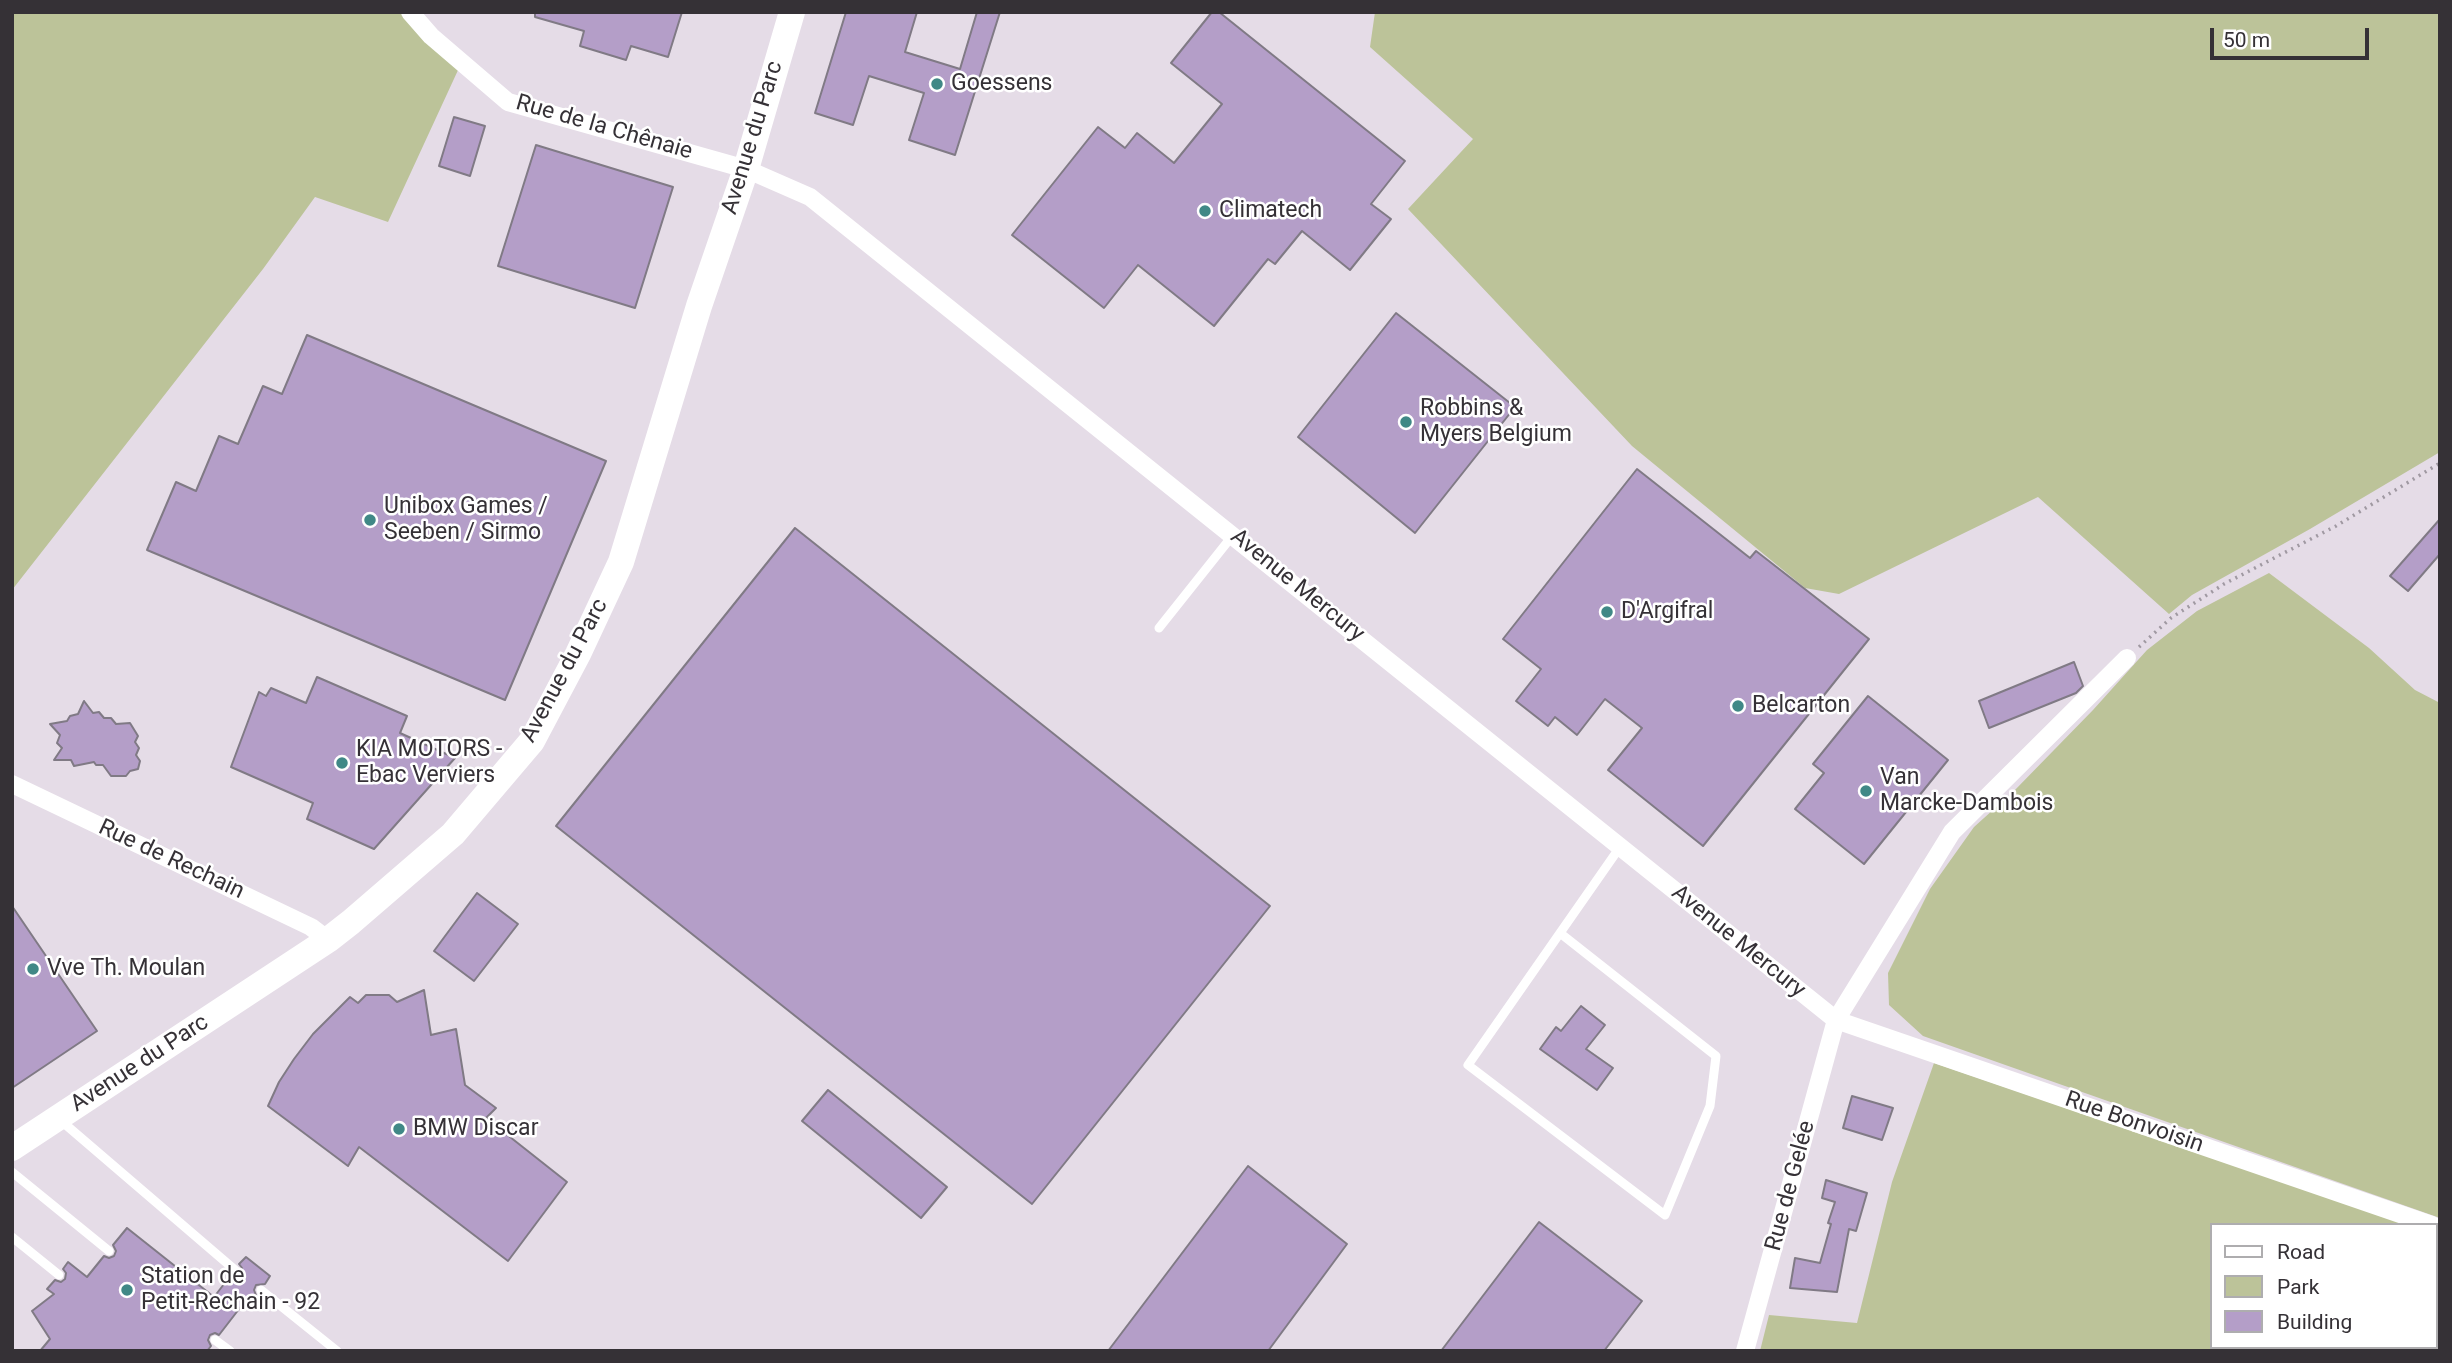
<!DOCTYPE html>
<meta charset="utf-8">
<style>
body{margin:0}
#map{position:relative;width:2452px;height:1363px;overflow:hidden;background:#e5dce7;font-family:Roboto,sans-serif}
canvas{display:block}
.frame{position:absolute;inset:0;border:14px solid #353136;pointer-events:none}
.legend{position:absolute;left:2210px;top:1223px;width:228px;height:126px;box-sizing:border-box;background:#fff;border:2px solid #aeadaf;margin:0;padding:9px 12px;list-style:none;font-size:21px;color:#353136}
.legend li{display:flex;align-items:center;gap:14px;height:35px}
.legend b{width:35px;border:2px solid #aeadaf}
.scale{position:absolute;left:2210px;top:28px;width:159px;height:32px;box-sizing:border-box;border:4px solid #353136;border-top:0;padding-left:9px;font-size:21px;line-height:24px;white-space:nowrap;color:#353136;-webkit-text-stroke:5px #fff;paint-order:stroke}
</style>
<div id="map">
<canvas width="2452" height="1363"></canvas>
<div class="frame"></div>
<ul class="legend">
<li><b style="height:9px;background:#fff"></b>Road</li>
<li><b style="height:19px;background:#bcc399"></b>Park</li>
<li><b style="height:19px;background:#b49ec8"></b>Building</li>
</ul>
<div class="scale">50 m</div>
</div>
<script>
const ctx = document.querySelector('canvas').getContext('2d');
ctx.lineJoin = 'round';
function fill(path, color) {
  ctx.fillStyle = color;
  ctx.fill(path, 'evenodd');
}
function poly(rows) {
  const path = new Path2D();
  for (const r of rows) {
    path.moveTo(r[0], r[1]);
    for (let i = 2; i < r.length; i += 2) path.lineTo(r[i], r[i + 1]);
  }
  return path;
}
function strokePath(path, color, width, dash) {
  ctx.strokeStyle = color;
  ctx.lineWidth = width;
  ctx.lineCap = dash ? 'butt' : 'round';
  ctx.setLineDash(dash || []);
  ctx.stroke(path);
}
function label(font, color, halo, rows, align = 'center') {
  ctx.font = font + ' Roboto,sans-serif';
  ctx.lineWidth = 5;
  ctx.setLineDash([]);
  ctx.textBaseline = 'middle';
  ctx.strokeStyle = halo;
  ctx.fillStyle = color;
  for (const [text, x, y, turn = 0] of rows) {
    ctx.save();
    ctx.translate(x, y);
    ctx.rotate((+turn || 0) * Math.PI / 180);
    ctx.textAlign = isNaN(turn) ? turn : align;
    if (halo) ctx.strokeText(text, 0, 0);
    ctx.fillText(text, 0, 0);
    ctx.restore();
  }
}
fill(poly([
 [12,12,411,12,459,68,388,222,315,197,263,269,12,590],
 [1375,12,2440,12,2440,452,2310,529,2192,595,2169,614,2038,497,1839,594,1805,588,1632,446,1408,209,1473,139,1370,47],
 [2269,573,2369,648,2415,690,2440,703,2440,1218,1923,1036,1889,1005,1888,973,1930,889,1974,827,2014,791,2093,710,2147,650,2197,611],
 [1934,1063,2410,1225,2212,1225,2212,1347,2436,1347,2436,1234,2440,1235,2440,1351,1760,1351,1769,1315,1857,1323,1892,1182]
]), '#bcc399');
const building = poly([
 [535,12,682,12,668,57,631,46,626,60,580,46,584,31,535,17,535,12],
 [846,12,917,12,905,52,960,69,977,12,1000,12,955,155,909,140,924,93,869,76,853,125,815,113,846,12],
 [1212,12,1219,12,1405,161,1371,204,1391,219,1350,270,1302,231,1275,264,1268,259,1214,326,1138,265,1104,308,1012,235,1098,127,1125,148,1137,133,1174,163,1222,104,1171,63,1212,12],
 [454,117,485,126,470,176,439,166,454,117],
 [536,145,673,187,635,308,498,266,536,145],
 [1396,313,1515,407,1415,533,1298,437,1396,313],
 [307,335,606,461,505,700,147,550,176,482,196,491,219,436,238,444,263,386,282,394,307,335],
 [1637,469,1750,558,1756,551,1869,639,1703,846,1608,770,1642,728,1605,699,1577,735,1555,717,1548,726,1516,701,1541,669,1503,639,1637,469],
 [2440,519,2440,554,2408,591,2390,576,2440,519],
 [795,528,1270,906,1032,1204,556,826,795,528],
 [2074,662,2083,686,2076,693,1989,728,1979,701,2074,662],
 [317,677,407,716,400,733,455,758,374,849,307,819,313,803,231,767,259,692,266,696,271,688,306,703,317,677],
 [1868,696,1948,760,1864,864,1795,809,1824,773,1813,764,1868,696],
 [84,701,93,713,99,712,104,718,111,718,116,724,130,723,138,736,135,742,139,748,136,755,140,761,138,769,130,771,126,776,111,776,103,765,96,765,94,762,74,766,71,760,54,760,62,748,57,743,60,735,50,724,67,721,70,716,78,714,84,701],
 [477,893,518,924,474,981,434,951,477,893],
 [12,906,97,1031,12,1088,12,906],
 [424,990,431,1035,456,1029,465,1085,496,1108,486,1118,567,1182,508,1261,359,1147,348,1166,268,1106,279,1082,294,1059,313,1034,350,997,358,1003,366,995,389,995,397,1002,424,990],
 [1581,1006,1605,1025,1586,1049,1613,1068,1597,1090,1540,1049,1556,1027,1561,1031,1581,1006],
 [828,1090,947,1187,921,1218,802,1121,828,1090],
 [1852,1096,1893,1108,1882,1140,1843,1128,1852,1096],
 [1248,1166,1347,1244,1268,1351,1108,1351,1248,1166],
 [1826,1180,1867,1193,1856,1231,1849,1229,1837,1292,1790,1288,1795,1258,1820,1263,1831,1224,1828,1223,1835,1202,1822,1198,1826,1180],
 [1539,1222,1642,1301,1604,1351,1441,1351,1539,1222],
 [127,1228,214,1297,231,1275,237,1277,241,1274,242,1268,239,1264,246,1257,270,1276,265,1284,256,1285,254,1290,256,1295,250,1304,246,1300,219,1335,215,1333,210,1335,208,1340,211,1346,207,1351,40,1351,50,1339,32,1311,54,1294,47,1289,55,1280,61,1282,65,1279,66,1273,63,1269,68,1262,87,1277,104,1256,109,1258,114,1256,116,1251,113,1245,127,1228]
]);
fill(building, '#b49ec8');
strokePath(building, '#807a85', 2);
strokePath(poly([
 [2139,647,2171,618,2224,584,2336,526,2440,463]
]), '#a099a2', 3.5, [2, 5]);
strokePath(poly([
 [1159,628,1233,535],
 [1560,933,1716,1056,1710,1106,1665,1215,1468,1065,1560,933,1620,847],
 [59,1119,235,1270],
 [12,1172,109,1251],
 [12,1237,59,1275],
 [261,1290,337,1351],
 [215,1340,230,1351]
]), '#fff', 9);
strokePath(poly([
 [410,12,431,36,508,102,746,169,810,197,1836,1020,2432,1225],
 [12,784,311,927,328,940],
 [1745,1351,1836,1020,1952,832,2127,658]
]), '#fff', 18);
strokePath(poly([
 [12,1148,328,940,351,922,453,834,532,741,578,654,621,562,699,306,746,169,792,12]
]), '#fff', 26);
for (const [x, y, r, color] of [
 [937,84,7,"#408886"],
 [1205,211,7,"#408886"],
 [1406,422,7,"#408886"],
 [370,520,7,"#408886"],
 [1607,612,7,"#408886"],
 [1738,706,7,"#408886"],
 [342,763,7,"#408886"],
 [1866,791,7,"#408886"],
 [33,969,7,"#408886"],
 [399,1129,7,"#408886"],
 [127,1290,7,"#408886"]
]) {
  const dot = new Path2D();
  dot.arc(x, y, r, 0, 2 * Math.PI);
  ctx.fillStyle = color;
  ctx.fill(dot);
  strokePath(dot, '#fff', 2.5);
}
label('23px', '#353136', '#fff', [
 ["Goessens",951,84],
 ["Climatech",1219,211],
 ["Robbins &",1420,409],
 ["Myers Belgium",1420,435],
 ["Unibox Games /",384,507],
 ["Seeben / Sirmo",384,533],
 ["D'Argifral",1621,612],
 ["Belcarton",1752,706],
 ["KIA MOTORS -",356,750],
 ["Ebac Verviers",356,776],
 ["Van",1880,778],
 ["Marcke-Dambois",1880,804],
 ["Vve Th. Moulan",47,969],
 ["BMW Discar",413,1129],
 ["Station de",141,1277],
 ["Petit-Rechain - 92",141,1303]
], 'left');
label('23px', '#353136', '#fff', [
 ["Rue de la Chênaie",604,128,16],
 ["Avenue du Parc",753,138,-73],
 ["Avenue Mercury",1297,586,39],
 ["Avenue du Parc",565,671,-62],
 ["Rue de Rechain",171,860,25],
 ["Avenue Mercury",1738,942,39],
 ["Avenue du Parc",140,1064,-33],
 ["Rue Bonvoisin",2134,1123,19],
 ["Rue de Gelée",1791,1186,-75]
]);
</script>
